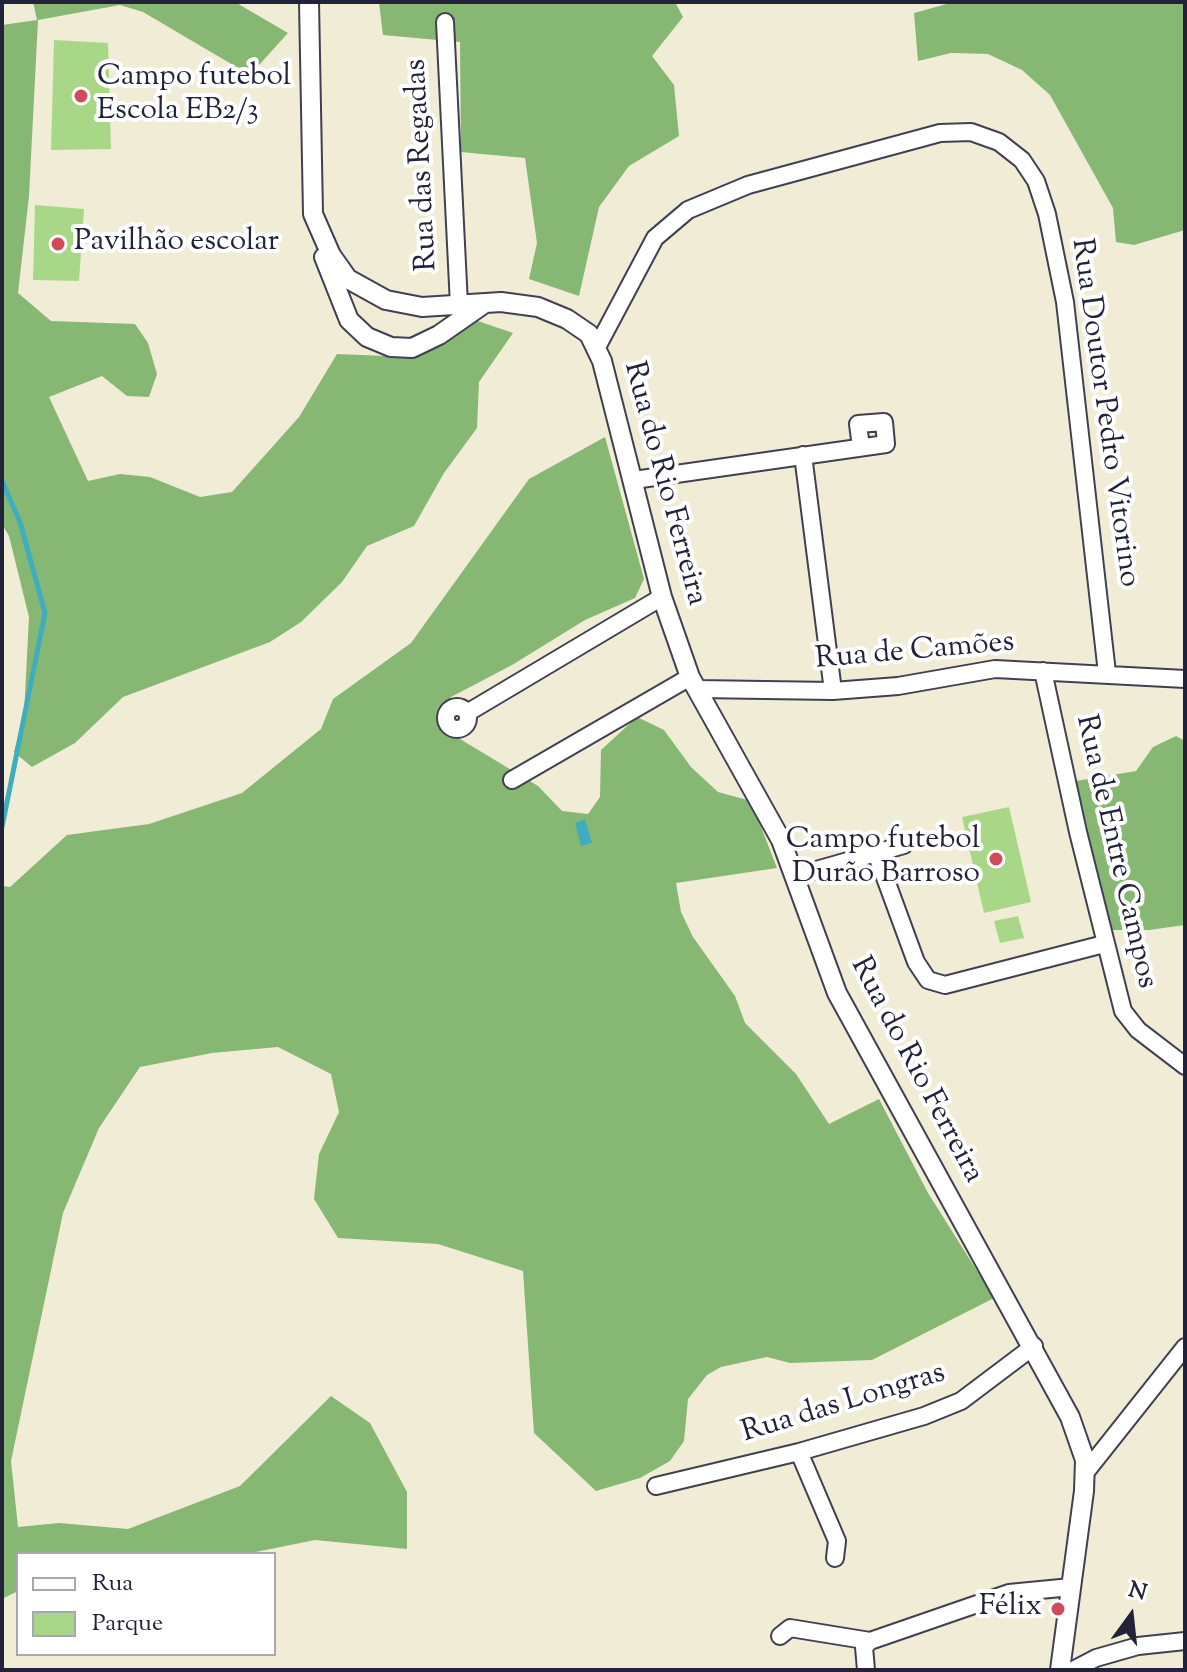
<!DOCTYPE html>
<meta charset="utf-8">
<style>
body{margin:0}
#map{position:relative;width:1187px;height:1672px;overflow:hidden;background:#f0ecd6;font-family:"Sorts Mill Goudy",serif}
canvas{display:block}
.frame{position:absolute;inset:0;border:4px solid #22223b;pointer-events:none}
.legend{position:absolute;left:16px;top:1552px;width:260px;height:104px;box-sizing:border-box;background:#fff;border:2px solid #a7a7b1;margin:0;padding:10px 14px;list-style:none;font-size:24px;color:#22223b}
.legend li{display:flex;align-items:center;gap:16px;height:40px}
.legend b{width:40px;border:2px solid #a7a7b1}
.north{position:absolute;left:1091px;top:1576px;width:80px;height:80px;-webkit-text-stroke:6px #fff;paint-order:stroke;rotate:15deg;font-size:22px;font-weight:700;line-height:32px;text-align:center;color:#22223b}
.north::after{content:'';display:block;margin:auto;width:28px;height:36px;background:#22223b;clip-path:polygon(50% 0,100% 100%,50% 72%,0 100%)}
</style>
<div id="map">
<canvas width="1187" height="1672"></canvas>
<div class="frame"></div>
<ul class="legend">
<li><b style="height:10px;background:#fff"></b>Rua</li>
<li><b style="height:22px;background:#a8d887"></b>Parque</li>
</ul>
<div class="north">N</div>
</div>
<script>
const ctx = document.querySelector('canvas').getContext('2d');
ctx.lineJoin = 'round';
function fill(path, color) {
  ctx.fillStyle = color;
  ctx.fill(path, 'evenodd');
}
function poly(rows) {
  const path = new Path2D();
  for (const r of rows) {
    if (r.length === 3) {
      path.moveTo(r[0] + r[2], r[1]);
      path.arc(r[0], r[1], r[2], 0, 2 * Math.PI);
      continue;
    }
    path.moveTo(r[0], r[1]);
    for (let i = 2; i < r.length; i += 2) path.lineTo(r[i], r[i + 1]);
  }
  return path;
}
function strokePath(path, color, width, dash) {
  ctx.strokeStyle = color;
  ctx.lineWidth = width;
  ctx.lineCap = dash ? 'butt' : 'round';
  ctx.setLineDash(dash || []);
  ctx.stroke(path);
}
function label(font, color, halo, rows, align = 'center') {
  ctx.font = font + ' "Sorts Mill Goudy",serif';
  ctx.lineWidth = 8;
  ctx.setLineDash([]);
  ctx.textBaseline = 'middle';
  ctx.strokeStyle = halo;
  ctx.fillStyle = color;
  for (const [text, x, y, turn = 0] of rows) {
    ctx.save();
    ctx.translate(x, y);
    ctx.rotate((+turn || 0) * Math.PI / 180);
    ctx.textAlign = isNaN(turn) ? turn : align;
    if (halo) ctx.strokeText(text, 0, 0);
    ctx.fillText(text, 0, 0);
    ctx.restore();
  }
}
fill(poly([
 [54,40,108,43,111,149,51,150],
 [35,205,84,209,79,281,33,280],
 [1009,807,1031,902,984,913,962,817],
 [1018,916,1024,938,1000,943,994,921]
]), '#a8d887');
fill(poly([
 [33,2,235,2,288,33,250,75,143,12,120,5,38,20,29,196,18,293,51,321,135,324,148,343,157,374,149,397,127,396,102,376,49,397,88,481,120,474,150,477,200,497,232,492,299,417,337,354,385,356,415,351,466,317,513,333,479,382,477,428,444,473,414,526,367,546,342,582,301,622,270,642,123,697,75,743,32,767,14,752,24,714,29,617,9,536,2,524,2,25,37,20],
 [379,2,675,2,683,17,652,56,674,85,679,136,629,166,599,207,579,296,529,279,537,243,525,158,461,152,460,42,383,35],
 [954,2,1185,2,1185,230,1134,245,1116,242,1113,208,1050,95,1022,70,988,54,951,53,918,61,914,13],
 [605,437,644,579,635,598,585,620,512,665,451,697,444,709,460,739,538,786,562,811,588,814,600,797,601,750,637,717,664,730,691,767,718,792,751,801,777,868,676,883,681,912,693,937,735,996,745,1023,796,1074,829,1124,879,1099,928,1193,994,1298,872,1360,790,1363,767,1357,721,1367,707,1375,688,1399,684,1441,670,1461,640,1478,596,1491,534,1433,523,1271,438,1244,338,1238,314,1199,319,1154,339,1112,331,1074,278,1047,212,1053,140,1067,99,1128,63,1213,11,1461,18,1527,59,1523,128,1529,240,1486,331,1396,370,1423,407,1492,407,1549,315,1540,246,1554,18,1554,18,1591,2,1599,2,886,10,887,67,835,149,824,242,793,321,729,333,699,411,643,529,479],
 [1176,736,1185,741,1185,925,1149,930,1107,930,1092,871,1076,781,1136,771,1153,747]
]), '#86b874');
fill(poly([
 [585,819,592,843,581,846,575,823]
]), '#3fadbd');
strokePath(poly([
 [2,481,20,522,45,613,2,827]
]), '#3fadbd', 5);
const minor = poly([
 [445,22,459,305],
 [596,349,655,238,688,210,748,185,940,133,971,132,999,142,1022,160,1036,181,1047,214,1065,302,1107,673],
 [803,455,833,691],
 [634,480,886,444,884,422,858,424,861,447],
 [1043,671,1078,832,1123,1011,1138,1030,1185,1066],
 [697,689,833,691,898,686,995,669,1185,679],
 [457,718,11],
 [467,713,662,597],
 [512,780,690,677],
 [876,853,916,962,928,980,945,985,1104,944],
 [795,876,904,845],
 [799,1452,837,1541,835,1558],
 [1085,1473,1185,1347],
 [656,1486,799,1452,924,1416,961,1401,1034,1346],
 [780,1636,790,1628,870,1641,1009,1593,1071,1587],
 [866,1670,864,1647,870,1641],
 [1073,1670,1096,1658,1138,1646,1185,1641]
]);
const tertiary = poly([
 [309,2,313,214,331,255,348,279,386,300,422,307,501,302,538,307,567,319,589,334,602,361,662,597,690,677,781,840,837,993,1070,1417,1085,1460,1084,1491,1060,1670],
 [324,257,349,320,367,337,391,347,412,348,439,335,485,303]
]);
strokePath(minor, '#414052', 20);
strokePath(tertiary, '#414052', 22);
strokePath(minor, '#fff', 16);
strokePath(tertiary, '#fff', 18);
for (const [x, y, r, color] of [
 [81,96,8,"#d1495b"],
 [58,244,8,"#d1495b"],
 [996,859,8,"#d1495b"],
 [1058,1609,8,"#d1495b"]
]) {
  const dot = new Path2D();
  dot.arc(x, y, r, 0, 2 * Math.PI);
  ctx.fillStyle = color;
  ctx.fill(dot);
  strokePath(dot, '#fff', 3);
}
label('30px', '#22223b', '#fff', [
 ["Campo futebol",97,79],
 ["Escola EB2/3",97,113],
 ["Pavilhão escolar",74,244],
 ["Campo futebol",980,842,"right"],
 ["Durão Barroso",980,876,"right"],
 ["Félix",1042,1609,"right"]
], 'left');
label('30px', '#22223b', '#fff', [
 ["Rua das Regadas",424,165,-93],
 ["Rua Doutor Pedro Vitorino",1103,413,82],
 ["Rua do Rio Ferreira",663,484,75],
 ["Rua de Camões",915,653,-5],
 ["Rua de Entre Campos",1114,852,77],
 ["Rua do Rio Ferreira",915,1071,62],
 ["Rua das Longras",844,1405,-17]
]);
</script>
